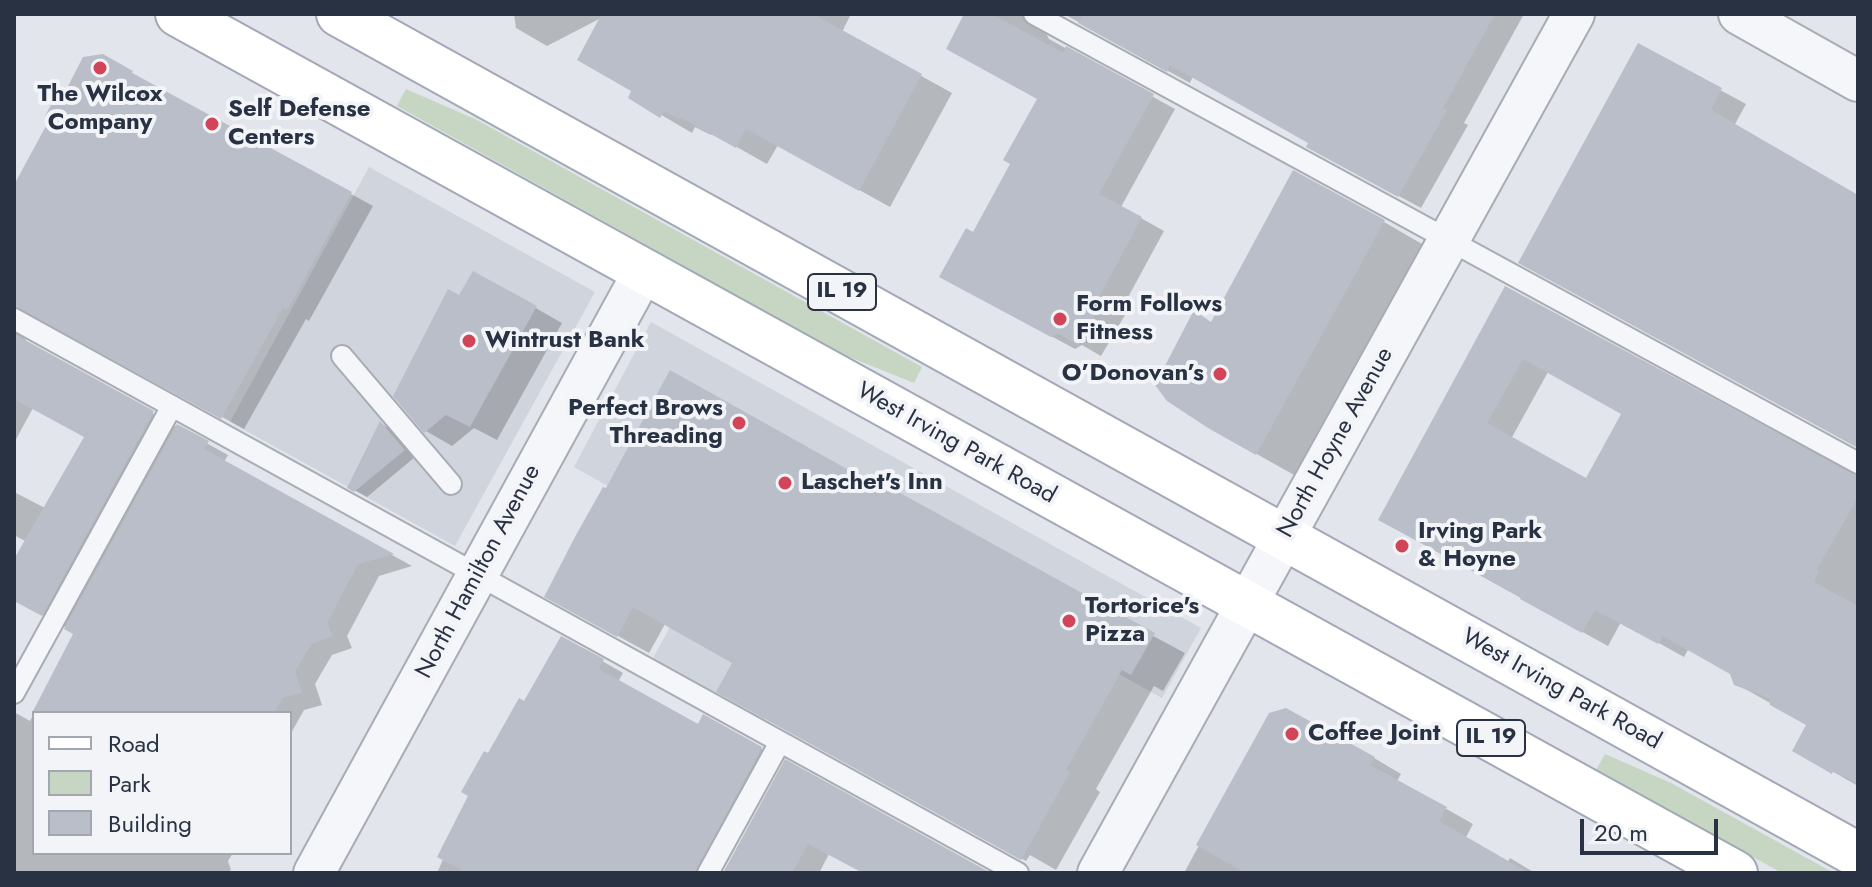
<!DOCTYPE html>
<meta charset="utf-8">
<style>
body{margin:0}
#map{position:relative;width:1872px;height:887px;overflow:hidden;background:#e2e5eb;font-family:Jost,sans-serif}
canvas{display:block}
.frame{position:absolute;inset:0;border:16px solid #293243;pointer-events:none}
.legend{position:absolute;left:32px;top:711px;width:260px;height:144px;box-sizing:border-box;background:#f2f4f8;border:2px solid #a2a6b0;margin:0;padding:10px 14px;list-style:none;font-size:24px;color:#293243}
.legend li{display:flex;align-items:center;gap:16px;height:40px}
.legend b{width:40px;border:2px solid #a2a6b0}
.scale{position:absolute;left:1580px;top:819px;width:138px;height:36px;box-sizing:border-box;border:4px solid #293243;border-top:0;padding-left:10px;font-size:24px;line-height:28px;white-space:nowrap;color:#293243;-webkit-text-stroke:6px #f2f4f8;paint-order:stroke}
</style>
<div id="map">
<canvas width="1872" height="887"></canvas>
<div class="frame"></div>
<ul class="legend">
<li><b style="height:10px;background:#fff"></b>Road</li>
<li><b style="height:22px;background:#c7d5c3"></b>Park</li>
<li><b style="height:22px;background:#b9bec8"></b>Building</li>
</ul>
<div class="scale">20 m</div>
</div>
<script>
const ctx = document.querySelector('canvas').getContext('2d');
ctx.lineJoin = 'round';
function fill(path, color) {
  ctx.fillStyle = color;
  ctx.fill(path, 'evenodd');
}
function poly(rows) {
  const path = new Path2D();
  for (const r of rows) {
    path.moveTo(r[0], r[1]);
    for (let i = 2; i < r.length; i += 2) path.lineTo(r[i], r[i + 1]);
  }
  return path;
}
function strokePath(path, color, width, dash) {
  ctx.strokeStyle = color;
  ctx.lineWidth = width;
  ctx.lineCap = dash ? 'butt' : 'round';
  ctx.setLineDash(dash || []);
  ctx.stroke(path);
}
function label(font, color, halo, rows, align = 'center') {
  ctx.font = font + ' Jost,sans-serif';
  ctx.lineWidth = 8;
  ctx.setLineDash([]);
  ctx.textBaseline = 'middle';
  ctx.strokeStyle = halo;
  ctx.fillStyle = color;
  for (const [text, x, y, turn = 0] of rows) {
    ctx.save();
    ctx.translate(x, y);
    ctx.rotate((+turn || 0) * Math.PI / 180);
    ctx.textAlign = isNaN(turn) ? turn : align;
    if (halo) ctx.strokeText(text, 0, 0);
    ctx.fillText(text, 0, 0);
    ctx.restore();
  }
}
fill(poly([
 [369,167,595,292,455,546,230,422],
 [651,322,1201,628,1162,698,865,534,763,722,652,660,714,546,574,467]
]), '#d0d4dd');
fill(poly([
 [406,89,477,120,922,367,914,383,842,354,397,106],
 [1605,754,1671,783,1834,873,1782,873,1596,770]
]), '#c7d5c3');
fill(poly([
 [514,14,851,14,842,32,952,93,890,207,778,145,767,164,712,133,711,135,695,127,692,133,631,97,634,90,601,18,547,46,516,28],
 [967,14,1524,14,1464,123,1468,125,1421,208,1331,159,1311,142,1193,76,1190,83,1064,14,1051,14,1043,27,1049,39,1175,109,1121,207,1164,231,1120,312,1125,315,1101,356,1082,345,1075,349,964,289,974,235,1044,105],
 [1639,46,1746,104,1734,126,1858,197,1858,447],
 [103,57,373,206,309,321,306,319,244,429,44,319,29,320,22,334,29,345,228,455,224,462,412,566,379,576,347,636,352,648,332,655,315,684,322,705,304,710,290,735,290,713,34,713,34,853,233,853,228,861,231,870,224,873,14,873,14,712,30,721,76,633,14,599,14,566,27,542,14,535,14,492,45,508,86,437,33,408,14,443,14,189,64,98],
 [1384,222,1422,244,1294,475,1248,449,1213,323],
 [474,273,562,323,497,440,474,428,452,446,426,431,460,298],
 [1506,288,1858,476,1858,786,1795,750,1808,724,1736,684,1732,673,1689,648,1684,657,1621,622,1608,646,1405,534],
 [1548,372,1624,413,1587,481,1511,439],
 [381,424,392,430,415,457,367,497,349,487],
 [889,495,1185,653,1163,691,1154,686,1096,789,1100,792,1056,870,1030,855,1026,861,750,709,735,662,665,624,649,653,578,614],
 [562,638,623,673,618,682,699,726,704,717,782,760,720,873,437,873,489,756,525,704],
 [1270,715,1374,758,1401,774,1397,781,1473,824,1465,839,1507,863,1510,858,1535,873,1184,873],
 [786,762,987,873,865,873,829,854,819,873,725,873]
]), '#0003');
fill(poly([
 [813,14,922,74,859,191,746,129,736,148,680,117,679,119,664,111,660,118,628,98,631,91,577,60,601,15],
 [964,14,992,14,1063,53,1066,46,1154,94,1099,194,1142,217,1099,297,1104,300,1078,345,1058,333,1051,337,939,277,966,228,973,232,1010,164,1003,160,1037,99,946,49],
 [1083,14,1495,14,1443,108,1447,110,1398,197,1306,147,1308,143,1170,65,1167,72,1078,23],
 [1638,43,1722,88,1711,110,1858,195,1858,448,1518,263],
 [103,54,133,71,132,73,352,192,287,310,283,308,221,419,14,306,14,185,47,124,45,116,54,99,63,96,83,57],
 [1293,170,1385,220,1256,455,1208,428,1167,401,1155,385,1194,310,1211,322],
 [473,271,537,306,470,427,446,415,424,433,393,396,448,289,459,295],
 [1505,286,1858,476,1858,497,1817,569,1819,571,1814,582,1858,606,1858,784,1833,771,1832,774,1792,751,1806,725,1770,705,1769,698,1734,685,1730,674,1663,636,1658,644,1595,610,1582,633,1520,599,1521,597,1378,520],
 [1523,359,1621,414,1586,478,1487,423],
 [14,334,154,411,42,616,14,601,14,559,84,437,14,399],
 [670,370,888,492,891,488,1155,633,1131,675,1122,670,1066,770,1070,772,1021,860,716,692,732,663,633,607,617,637,544,597,576,535,603,487,606,488],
 [380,421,405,450,354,492,347,488],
 [177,424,209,441,204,449,394,554,358,564,327,623,333,636,311,644,295,672,302,693,282,698,274,713,32,713,73,634,64,629],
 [561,636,604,659,599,669,698,724,703,714,762,747,695,873,466,873,437,857,468,796,461,792,484,751,488,753,519,698,524,701],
 [1286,708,1375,757,1370,765,1447,807,1439,821,1529,873,1246,873,1196,845,1269,713],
 [785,759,991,873,863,873,808,844,792,873,723,873]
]), '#b9bec8');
const service = poly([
 [1034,14,1858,463],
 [14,319,1018,873],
 [342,356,451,484],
 [14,693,172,406],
 [708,873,780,742]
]);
const minor = poly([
 [1739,14,1858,81],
 [314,873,644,271],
 [1098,873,1574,14]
]);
const primary = poly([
 [178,14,1735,873],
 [339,14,1858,855]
]);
strokePath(service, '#a7acb5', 24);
strokePath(minor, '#a7acb5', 44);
strokePath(primary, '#a1a9b7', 48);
strokePath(service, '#f5f6f9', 20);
strokePath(minor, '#f5f6f9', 40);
strokePath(primary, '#fff', 44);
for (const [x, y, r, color] of [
 [100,68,8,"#d24457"],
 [212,124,8,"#d24457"],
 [1060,319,8,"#d24457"],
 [469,341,8,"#d24457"],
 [1220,374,8,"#d24457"],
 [739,423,8,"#d24457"],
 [785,483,8,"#d24457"],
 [1402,546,8,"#d24457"],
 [1069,621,8,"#d24457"],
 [1292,734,8,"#d24457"]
]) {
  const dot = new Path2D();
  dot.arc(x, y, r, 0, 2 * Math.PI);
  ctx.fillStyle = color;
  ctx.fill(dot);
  strokePath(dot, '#f2f4f8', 3);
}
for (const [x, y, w] of [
 [842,292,68],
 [1491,738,68]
]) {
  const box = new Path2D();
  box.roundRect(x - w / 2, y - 18, w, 36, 6);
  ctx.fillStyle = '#f2f4f8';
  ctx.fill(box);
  strokePath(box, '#293243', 2);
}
label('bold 22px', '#293243', null, [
 ["IL 19",842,292],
 ["IL 19",1491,738]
]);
label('bold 24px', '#293243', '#f2f4f8', [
 ["The Wilcox",100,95,"center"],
 ["Company",100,123,"center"],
 ["Self Defense",228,110],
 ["Centers",228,138],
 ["Form Follows",1076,305],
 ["Fitness",1076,333],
 ["Wintrust Bank",485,341],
 ["O’Donovan’s",1204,374,"right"],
 ["Perfect Brows",723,409,"right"],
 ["Threading",723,437,"right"],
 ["Laschet's Inn",801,483],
 ["Irving Park",1418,532],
 ["& Hoyne",1418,560],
 ["Tortorice's",1085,607],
 ["Pizza",1085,635],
 ["Coffee Joint",1308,734]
], 'left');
label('24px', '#293243', '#f2f4f8', [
 ["North Hoyne Avenue",1336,443,-61],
 ["West Irving Park Road",956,444,29],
 ["North Hamilton Avenue",479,572,-62],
 ["West Irving Park Road",1561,690,29]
]);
</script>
